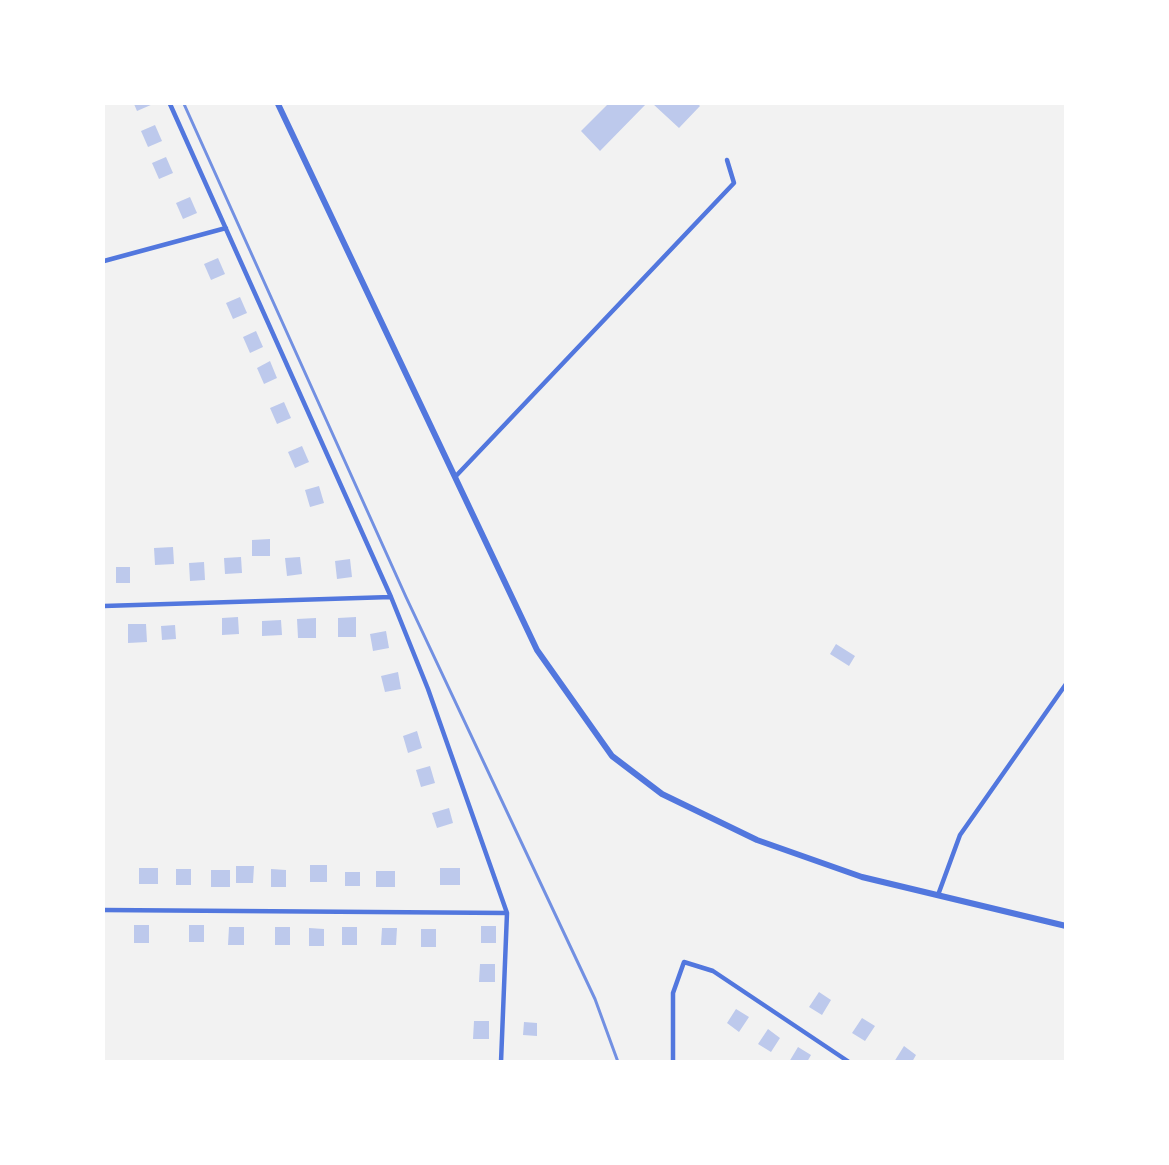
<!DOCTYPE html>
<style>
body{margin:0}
#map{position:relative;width:1169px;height:1165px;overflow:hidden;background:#f2f2f2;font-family:"Playfair Display",serif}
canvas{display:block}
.frame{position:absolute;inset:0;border:105px solid #fff;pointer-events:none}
</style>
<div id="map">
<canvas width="1169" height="1165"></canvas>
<div class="frame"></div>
</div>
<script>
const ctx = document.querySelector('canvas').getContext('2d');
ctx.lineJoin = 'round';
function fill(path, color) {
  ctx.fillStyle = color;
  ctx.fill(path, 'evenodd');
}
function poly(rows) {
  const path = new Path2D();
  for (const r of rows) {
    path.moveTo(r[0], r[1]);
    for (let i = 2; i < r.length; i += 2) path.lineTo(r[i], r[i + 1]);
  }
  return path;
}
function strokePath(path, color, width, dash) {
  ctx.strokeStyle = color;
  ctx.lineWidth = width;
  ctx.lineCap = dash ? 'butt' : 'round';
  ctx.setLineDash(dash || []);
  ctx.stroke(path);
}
fill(poly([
 [134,104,153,104,137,111],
 [608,104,646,104,600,151,581,131],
 [653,104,698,104,700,106,679,128],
 [155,125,162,141,148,147,141,131],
 [166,157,173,173,159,179,152,163],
 [190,197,197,213,183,219,176,203],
 [218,258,225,274,211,280,204,264],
 [240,297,247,313,233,319,226,303],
 [256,331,263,347,250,353,243,337],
 [270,361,277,378,264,384,257,368],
 [284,402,291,418,277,424,270,408],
 [302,446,309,462,295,468,288,452],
 [319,486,324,503,310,507,305,490],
 [270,539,270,556,252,556,252,540],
 [173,547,174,564,155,565,154,548],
 [241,557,242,573,225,574,224,558],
 [300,557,302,574,287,576,285,558],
 [350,559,352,577,337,579,335,561],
 [204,562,205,580,190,581,189,563],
 [116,567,130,567,130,583,116,583],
 [238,617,239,634,222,635,222,618],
 [356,617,356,637,338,637,338,618],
 [316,618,316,638,298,638,297,619],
 [281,620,282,635,262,636,262,621],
 [128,624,146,624,147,642,128,643],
 [175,625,176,639,162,640,161,626],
 [386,631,389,648,373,651,370,634],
 [836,644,855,656,849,666,830,654],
 [398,672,401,689,385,692,381,676],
 [417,731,422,748,408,753,403,736],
 [430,766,435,783,421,787,416,770],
 [449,808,453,823,437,828,432,813],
 [310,865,327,865,327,882,310,882],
 [236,866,254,866,253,883,236,883],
 [139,868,158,868,158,884,139,884],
 [440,868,460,868,460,885,440,885],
 [176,869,191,869,191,885,176,885],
 [271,869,286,870,286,887,271,887],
 [211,870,230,870,230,887,211,887],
 [376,871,395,871,395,887,376,887],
 [345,872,360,872,360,886,345,886],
 [134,925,149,925,149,943,134,943],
 [189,925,204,925,204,942,189,942],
 [481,926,496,926,496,943,481,943],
 [229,927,244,927,244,945,228,945],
 [275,927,290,927,290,945,275,945],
 [342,927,357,927,357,945,342,945],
 [309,928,324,929,324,946,309,946],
 [382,928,397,928,396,945,381,945],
 [421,929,436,929,436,947,421,947],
 [480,964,495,964,495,982,479,982],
 [819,992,831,1000,822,1015,809,1007],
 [736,1009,749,1017,739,1032,727,1023],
 [862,1018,875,1026,865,1041,852,1033],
 [474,1021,489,1021,489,1039,473,1039],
 [524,1022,537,1023,537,1036,523,1035],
 [768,1029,780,1038,771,1052,758,1044],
 [904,1046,916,1055,912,1062,894,1062],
 [798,1047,811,1055,807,1062,789,1062]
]), '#bdc9ec');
strokePath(poly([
 [170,104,391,597,428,689,507,913,501,1062],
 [104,261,226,228],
 [455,477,734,183,727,160],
 [104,606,391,597],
 [938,895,960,835,1066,684],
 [104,910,507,913],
 [673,1062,673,993,684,962,713,971,849,1062]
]), '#5277de', 4.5);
strokePath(poly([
 [278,104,537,650,612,756,662,794,757,840,862,877,1066,926]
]), '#5277de', 6);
strokePath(poly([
 [184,104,406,597,595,999,618,1062]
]), '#7290e2', 3);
</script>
